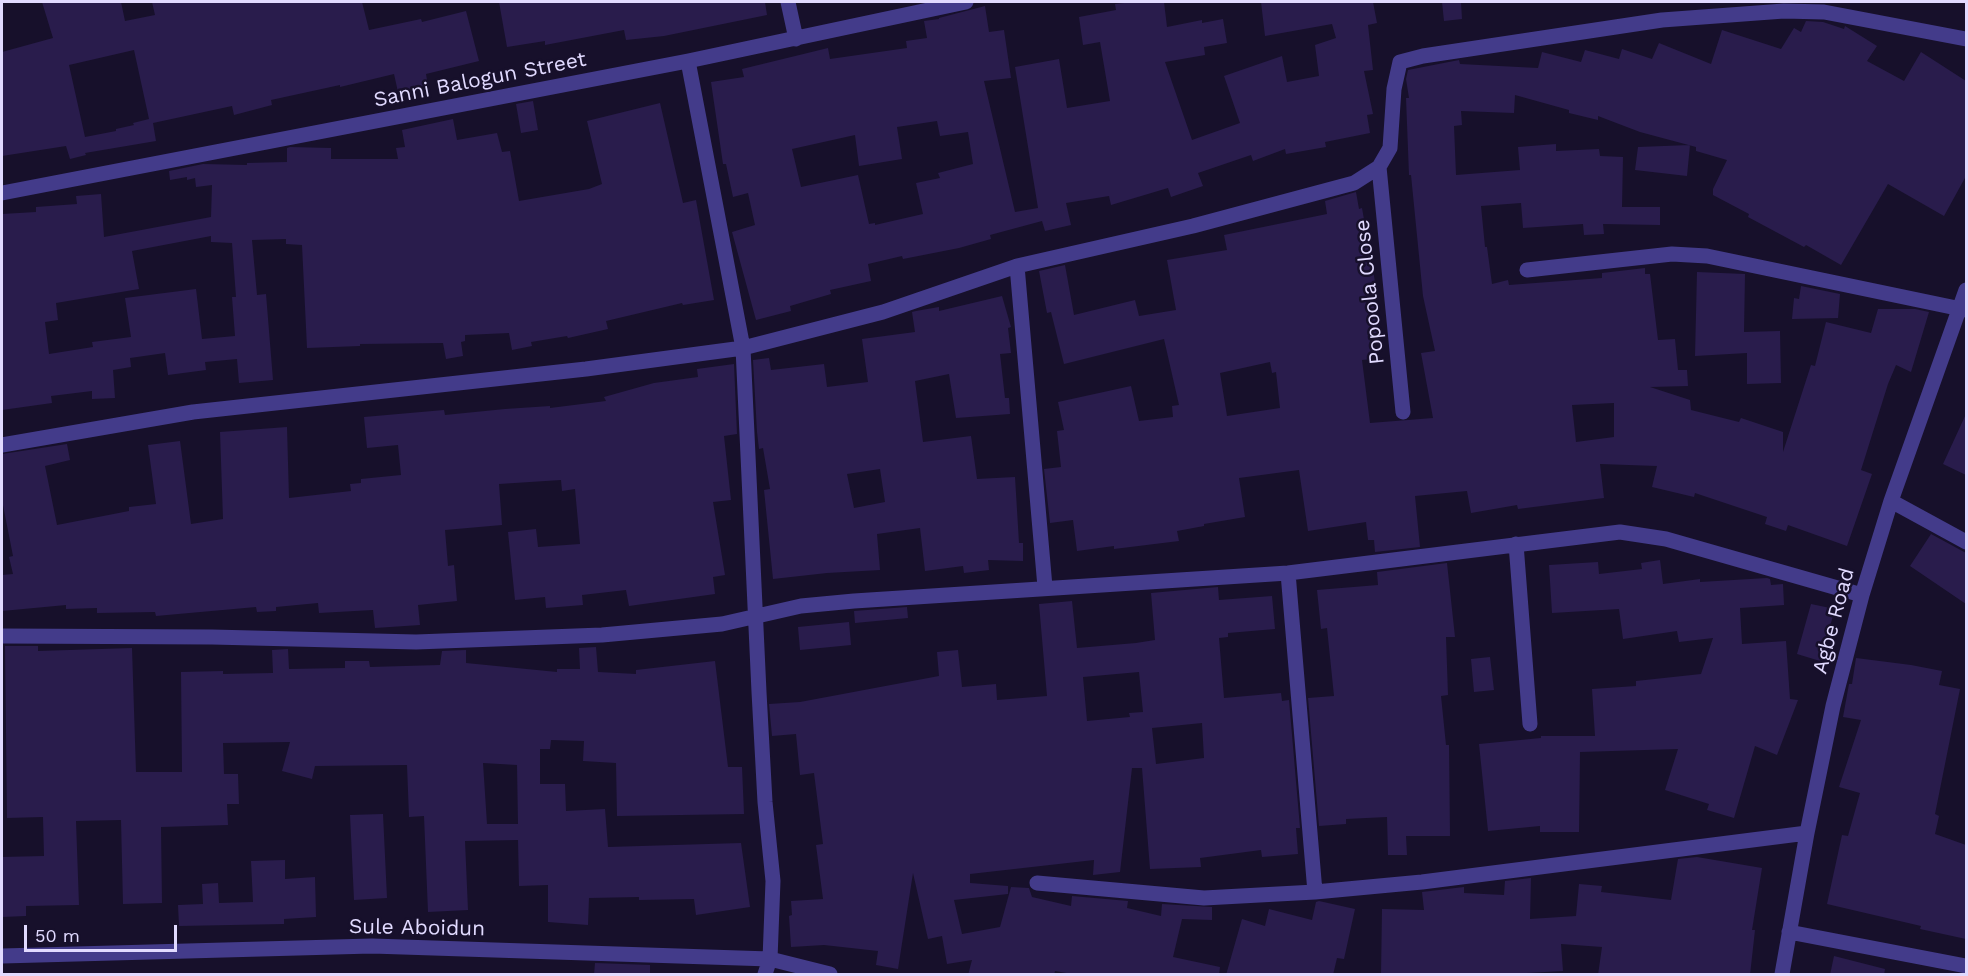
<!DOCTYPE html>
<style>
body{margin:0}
#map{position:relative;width:1968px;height:976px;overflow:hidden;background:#17102b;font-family:"Work Sans",sans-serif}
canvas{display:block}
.frame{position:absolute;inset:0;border:3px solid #e1daff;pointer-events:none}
.scale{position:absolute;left:24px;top:925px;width:153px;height:27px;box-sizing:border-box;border:3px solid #e1daff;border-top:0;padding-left:8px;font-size:18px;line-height:21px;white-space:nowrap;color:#e1daff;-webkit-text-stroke:4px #17102b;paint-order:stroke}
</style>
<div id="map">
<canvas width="1968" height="976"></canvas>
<div class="frame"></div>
<div class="scale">50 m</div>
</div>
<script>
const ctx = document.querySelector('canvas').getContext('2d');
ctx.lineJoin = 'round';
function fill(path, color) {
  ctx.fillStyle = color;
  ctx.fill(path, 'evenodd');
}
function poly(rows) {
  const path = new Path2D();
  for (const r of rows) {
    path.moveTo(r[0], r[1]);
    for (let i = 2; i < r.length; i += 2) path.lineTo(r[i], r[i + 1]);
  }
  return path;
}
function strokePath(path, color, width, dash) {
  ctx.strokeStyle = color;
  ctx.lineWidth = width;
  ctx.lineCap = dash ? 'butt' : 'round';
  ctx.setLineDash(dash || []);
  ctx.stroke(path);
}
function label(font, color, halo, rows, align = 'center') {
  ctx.font = font + ' "Work Sans",sans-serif';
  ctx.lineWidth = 5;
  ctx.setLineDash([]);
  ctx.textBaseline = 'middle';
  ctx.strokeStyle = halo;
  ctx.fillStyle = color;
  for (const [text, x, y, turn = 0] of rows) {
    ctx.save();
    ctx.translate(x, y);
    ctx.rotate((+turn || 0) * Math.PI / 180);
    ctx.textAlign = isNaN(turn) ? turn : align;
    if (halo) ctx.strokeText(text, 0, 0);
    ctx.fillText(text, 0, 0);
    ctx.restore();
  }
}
fill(poly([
 [42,2,121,2,125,21,155,15,152,2,362,2,369,30,421,19,422,22,466,11,479,61,426,74,428,86,398,92,394,74,340,87,340,85,271,100,272,105,234,115,232,106,153,123,156,141,85,153,86,155,70,159,66,146,2,156,2,52,53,38],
 [134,50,149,119,133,123,134,125,116,129,116,131,85,137,69,65],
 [499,2,765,2,767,15,664,36,626,40,624,30,545,45,545,41,507,47],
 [1133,2,1164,2,1167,27,1202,20,1202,23,1223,19,1227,43,1204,47,1205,55,1165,62,1192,140,1240,123,1224,76,1282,56,1287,82,1319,76,1315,45,1336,38,1332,24,1265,36,1261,2,1373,2,1377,23,1368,25,1373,70,1364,71,1373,114,1367,115,1370,133,1325,142,1326,147,1286,154,1285,149,1253,161,1251,155,1198,173,1203,186,1171,197,1168,188,1111,205,1109,196,1066,203,1071,225,1045,231,1042,221,990,235,991,239,959,248,903,259,902,256,868,264,871,281,830,290,831,294,790,306,791,311,756,320,732,232,755,225,748,193,733,197,726,164,723,164,711,82,744,77,742,69,828,48,830,59,907,48,906,41,927,38,924,21,939,19,939,18,985,6,989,32,1004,30,1011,78,984,81,1015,212,1038,208,1015,67,1059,59,1067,108,1110,101,1100,42,1083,45,1079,17,1116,10,1115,4],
 [937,121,940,136,968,132,973,164,938,173,940,178,916,183,923,214,875,225,875,223,869,224,858,175,801,187,792,149,855,135,859,166,902,159,897,127],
 [1442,2,1461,2,1462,19,1444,21],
 [1806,21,1823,22,1844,29,1845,26,1877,46,1867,61,1904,81,1921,52,1966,81,1966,176,1944,216,1888,184,1841,265,1806,245,1804,247,1748,217,1749,214,1713,195,1713,189,1727,160,1696,151,1696,147,1640,132,1598,116,1598,120,1569,113,1569,110,1515,95,1514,113,1461,111,1462,125,1454,126,1456,175,1520,170,1518,147,1556,144,1556,151,1599,149,1600,156,1623,157,1622,207,1660,207,1660,225,1603,224,1604,234,1584,235,1583,224,1523,228,1521,203,1481,206,1485,247,1487,247,1492,284,1508,280,1509,285,1602,278,1602,273,1645,268,1645,274,1650,274,1658,340,1675,339,1678,370,1687,370,1688,386,1650,387,1690,400,1691,410,1739,422,1741,418,1783,432,1783,452,1811,365,1815,366,1826,322,1871,333,1878,309,1915,309,1929,312,1911,372,1896,365,1888,384,1861,470,1872,474,1847,546,1788,525,1786,531,1765,524,1767,517,1695,493,1694,497,1652,487,1657,466,1600,464,1604,498,1518,509,1517,505,1471,513,1467,491,1415,496,1420,547,1375,552,1374,540,1368,540,1366,522,1308,531,1299,470,1239,478,1245,517,1204,524,1204,526,1177,531,1179,541,1114,549,1114,546,1077,551,1073,520,1050,523,1044,469,1061,467,1057,431,1064,430,1058,402,1131,386,1139,421,1173,417,1172,406,1179,405,1164,339,1064,364,1051,312,1047,313,1039,271,1065,265,1074,315,1135,300,1139,316,1176,310,1167,260,1227,250,1224,235,1327,214,1325,201,1356,192,1359,209,1362,208,1378,299,1376,299,1379,333,1370,334,1372,359,1362,360,1370,423,1433,418,1421,353,1435,351,1423,296,1411,175,1409,175,1406,98,1409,98,1406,79,1408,70,1459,60,1460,64,1538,68,1542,52,1581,62,1585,50,1619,59,1622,49,1652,59,1659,43,1711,64,1722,30,1781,49,1794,28,1801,32],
 [1270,362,1272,373,1276,372,1280,408,1227,416,1220,373],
 [1614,403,1614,437,1576,442,1572,405],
 [533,101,538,130,521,133,516,104],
 [660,103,683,203,696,200,714,300,683,305,682,303,606,321,608,329,568,338,567,336,531,342,532,346,512,350,509,333,465,335,465,341,461,342,463,356,446,359,443,343,360,344,360,346,307,348,302,245,286,244,286,239,252,240,257,295,266,294,273,380,239,383,237,359,205,362,206,370,168,375,165,353,130,358,131,367,113,370,115,398,92,399,92,391,51,396,52,403,2,410,2,214,36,212,36,207,77,204,76,196,101,194,104,237,211,217,212,185,196,187,195,178,187,180,187,177,170,180,169,171,203,164,247,165,247,163,287,162,287,148,290,147,331,148,331,159,398,159,396,148,405,147,402,130,453,119,457,140,497,133,502,152,510,151,519,201,589,189,602,184,587,121],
 [211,236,211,242,232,243,236,297,232,297,235,336,202,339,196,289,125,298,131,337,92,342,93,347,49,354,45,322,58,320,56,303,139,289,132,251],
 [1690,145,1687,176,1635,170,1638,147],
 [1697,272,1745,274,1744,332,1780,331,1781,383,1747,384,1747,353,1695,356],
 [1801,286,1840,294,1838,318,1792,319,1794,298,1799,299],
 [1002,296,1011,327,1008,328,1011,353,1000,354,1005,398,1009,398,1010,414,956,418,949,374,915,381,923,442,971,436,977,479,1015,477,1019,543,1023,543,1023,561,988,560,989,570,964,573,963,566,925,571,920,528,877,534,880,570,827,573,773,579,764,490,770,489,763,448,759,449,757,432,753,360,769,358,771,370,824,364,827,387,868,382,862,339,915,332,912,312,916,311,939,307,939,311],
 [880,469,885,502,854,508,847,474],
 [734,364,737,434,724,436,731,500,713,502,725,575,713,577,715,594,629,606,626,590,582,595,583,605,546,608,545,597,515,600,508,532,536,529,538,547,580,544,575,489,562,491,561,480,499,484,502,525,445,530,448,566,454,565,457,601,418,605,420,625,375,628,373,610,319,613,318,603,276,607,276,611,257,612,256,607,156,616,155,612,97,613,97,608,66,609,66,605,2,611,2,575,13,574,9,557,13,556,2,500,2,454,67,444,70,460,45,466,57,525,129,511,129,507,156,504,148,445,180,441,191,524,223,519,220,432,287,427,289,498,351,491,350,484,361,483,361,479,401,475,398,445,367,448,364,417,444,410,445,415,505,409,550,406,550,408,606,401,604,397,654,383,698,377,697,369],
 [1966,414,1966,475,1943,464],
 [1931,534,1966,553,1966,604,1910,566],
 [1660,560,1663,584,1700,579,1700,582,1767,578,1770,579,1771,585,1783,584,1784,605,1740,608,1742,644,1786,641,1790,699,1798,700,1777,755,1755,746,1734,818,1707,810,1709,804,1665,790,1678,749,1580,752,1579,832,1540,832,1540,826,1488,831,1479,744,1541,738,1541,736,1595,736,1592,689,1636,686,1636,681,1701,674,1713,638,1679,642,1677,631,1623,639,1619,609,1552,613,1549,565,1598,562,1599,574,1642,569,1641,563],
 [1447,563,1455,637,1446,637,1448,695,1441,696,1446,745,1449,745,1450,836,1406,836,1407,855,1388,855,1387,817,1346,819,1346,824,1319,826,1308,698,1334,696,1327,628,1321,629,1317,590,1378,585,1377,572],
 [1218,587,1219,600,1272,596,1275,629,1228,633,1228,637,1219,638,1224,698,1281,693,1282,701,1289,700,1300,828,1296,828,1298,854,1262,857,1261,850,1200,858,1201,867,1150,869,1142,768,1132,768,1120,872,1093,875,1094,860,970,874,970,883,1008,886,1008,894,954,900,962,934,1000,927,1011,887,1029,888,1032,897,1071,906,1072,896,1128,901,1127,908,1161,916,1162,904,1212,907,1212,920,1182,919,1173,957,1220,967,1219,975,1078,975,1055,971,1054,975,968,975,972,960,947,964,942,936,928,939,913,873,898,969,876,965,878,951,824,945,791,947,789,916,792,915,791,901,823,899,816,845,823,844,814,773,800,775,796,734,772,736,769,704,800,702,939,676,937,652,958,650,962,687,996,684,997,700,1047,696,1039,604,1072,601,1077,648,1136,643,1155,640,1151,593],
 [1139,672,1143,712,1129,713,1130,717,1087,721,1083,677],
 [1202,723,1204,758,1156,764,1152,728],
 [1811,604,1835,609,1820,661,1797,654],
 [907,607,908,618,855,623,854,611],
 [849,622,851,645,800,650,798,627],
 [5,646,38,646,38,651,132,648,136,772,182,772,181,672,223,671,223,674,273,673,272,650,288,649,289,669,345,668,345,661,369,661,370,667,440,665,442,651,466,650,466,663,557,672,557,669,580,669,579,648,596,647,598,672,636,674,636,670,715,661,728,767,742,767,744,814,617,816,616,763,583,761,584,741,551,740,550,749,540,749,540,784,565,784,566,811,605,809,608,847,741,843,750,907,696,915,694,899,639,900,639,897,589,898,588,925,548,922,548,885,519,886,518,840,465,841,468,910,428,912,424,816,409,817,407,765,315,766,312,779,282,771,290,742,223,743,224,774,238,774,239,804,227,804,228,825,161,827,162,903,123,904,121,820,76,821,79,905,26,906,26,916,2,917,2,857,44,856,43,817,7,818],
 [483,763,517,765,518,824,487,824],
 [1490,657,1494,690,1474,692,1471,659],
 [1856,658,1911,665,1942,671,1939,685,1960,689,1935,814,1939,816,1935,834,1966,845,1966,939,1920,929,1921,926,1827,904,1842,835,1848,836,1860,793,1839,787,1861,720,1843,717,1849,684,1852,684],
 [383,814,387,898,354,900,350,815],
 [1697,857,1762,868,1752,930,1755,930,1750,975,1598,975,1602,947,1561,944,1563,971,1527,973,1527,975,1381,975,1382,909,1424,910,1422,892,1464,887,1464,893,1504,895,1505,881,1531,878,1530,919,1576,916,1579,884,1602,886,1601,892,1671,900,1678,859],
 [285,860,285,879,315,877,316,917,284,919,284,924,179,926,178,905,203,904,202,884,218,883,219,903,253,902,251,861],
 [1319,901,1355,909,1344,959,1337,958,1333,975,1226,975,1242,919,1265,926,1269,909,1312,920,1316,902],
 [1834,956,1885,969,1884,975,1830,975],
 [595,963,650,965,650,975,594,975]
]), '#291c4c');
strokePath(poly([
 [788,2,796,39],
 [688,61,743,348,759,692,765,802,773,881,770,959,765,974],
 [1379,167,1403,412],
 [2,193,688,61,966,2],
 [1017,266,1045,587],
 [1527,270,1672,254,1707,256,1966,310],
 [2,445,193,412,586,369,743,348,883,312,1017,266,1193,226,1354,183,1379,167,1390,148,1394,89,1400,62,1423,56,1662,20,1784,11,1824,12,1966,39],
 [1891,501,1966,542],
 [1516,544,1530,724],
 [1288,573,1315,892],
 [2,636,212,637,416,642,602,635,722,624,801,606,854,601,1288,573,1620,532,1666,539,1862,595],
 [1037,883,1204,898,1315,892,1422,882,1807,833],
 [1789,932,1966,966],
 [2,956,372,946,770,959,830,974],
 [1782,974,1807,833,1833,706,1862,595,1891,501,1966,290]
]), '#433b8a', 15);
label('21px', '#e1daff', '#17102b', [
 ["Sanni Balogun Street",480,80,-11],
 ["Popoola Close",1370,292,-96],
 ["Agbe Road",1834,621,-75],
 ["Sule Aboidun",417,928,1]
]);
</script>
